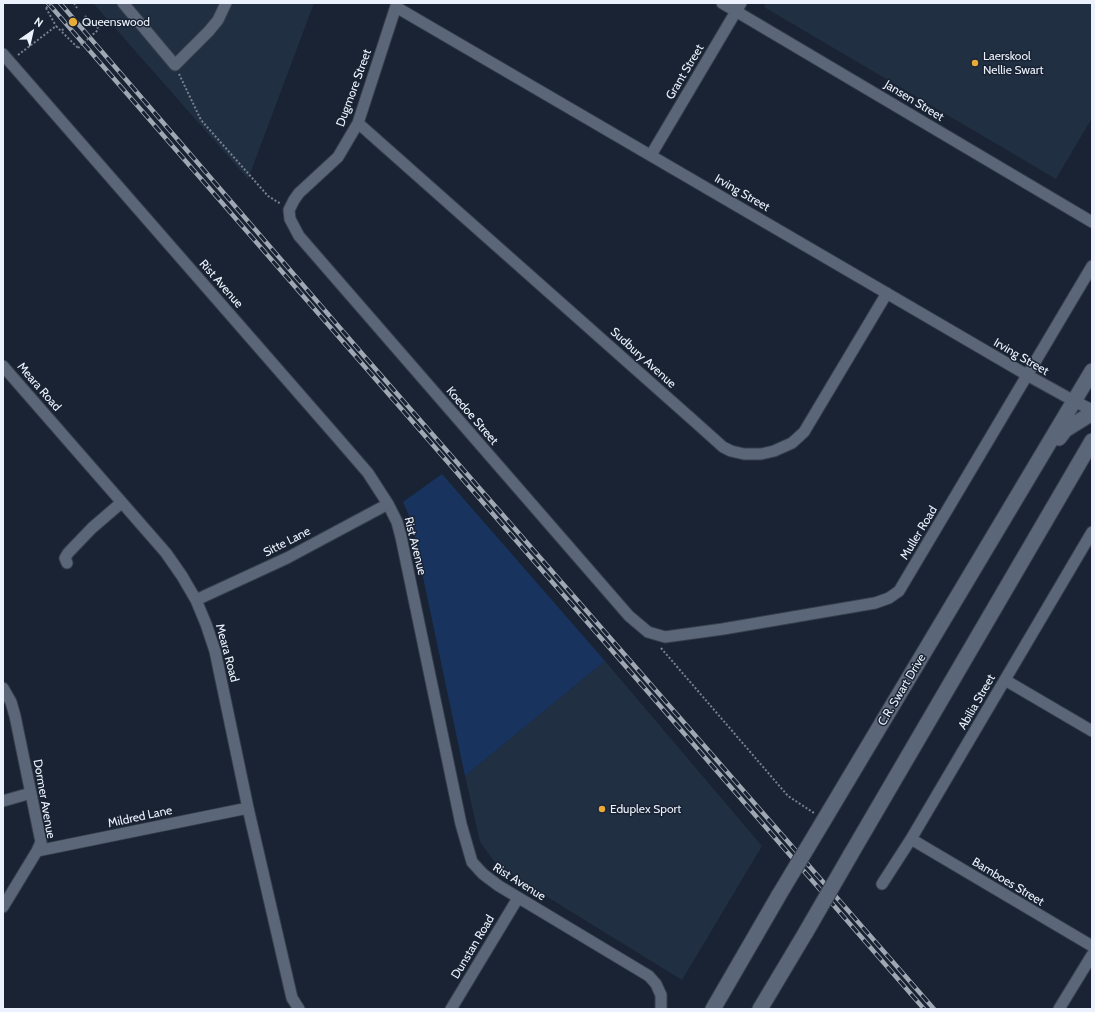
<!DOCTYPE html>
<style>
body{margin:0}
#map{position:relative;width:1095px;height:1012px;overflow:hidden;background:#192333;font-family:Cabin,sans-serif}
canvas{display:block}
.frame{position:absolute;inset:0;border:4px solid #ebf2fd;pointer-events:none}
.north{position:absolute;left:12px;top:12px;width:40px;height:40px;-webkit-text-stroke:3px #192333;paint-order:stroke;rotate:34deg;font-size:11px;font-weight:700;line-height:16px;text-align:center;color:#ebf2fd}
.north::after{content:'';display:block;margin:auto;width:14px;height:18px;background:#ebf2fd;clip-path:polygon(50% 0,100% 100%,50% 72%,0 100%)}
</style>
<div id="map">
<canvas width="1095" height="1012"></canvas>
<div class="frame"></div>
<div class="north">N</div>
</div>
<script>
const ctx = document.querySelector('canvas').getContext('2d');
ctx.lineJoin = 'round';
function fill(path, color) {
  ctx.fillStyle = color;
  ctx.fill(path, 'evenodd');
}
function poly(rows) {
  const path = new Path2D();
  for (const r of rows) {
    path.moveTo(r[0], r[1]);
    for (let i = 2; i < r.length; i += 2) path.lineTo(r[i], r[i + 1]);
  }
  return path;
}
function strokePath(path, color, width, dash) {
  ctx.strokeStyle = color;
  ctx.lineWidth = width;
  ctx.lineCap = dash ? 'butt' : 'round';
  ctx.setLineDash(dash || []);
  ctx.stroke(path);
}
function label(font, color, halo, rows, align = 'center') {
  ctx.font = font + ' Cabin,sans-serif';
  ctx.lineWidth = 3;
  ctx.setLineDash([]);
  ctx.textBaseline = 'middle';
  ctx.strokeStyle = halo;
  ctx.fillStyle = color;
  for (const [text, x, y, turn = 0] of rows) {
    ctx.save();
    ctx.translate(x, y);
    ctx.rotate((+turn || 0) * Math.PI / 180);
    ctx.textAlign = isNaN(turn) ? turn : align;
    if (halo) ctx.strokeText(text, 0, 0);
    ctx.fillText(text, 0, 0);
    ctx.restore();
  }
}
fill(poly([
 [93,3,314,3,248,179],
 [766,3,1092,3,1092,118,1056,179,764,7],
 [605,661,762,846,682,980,523,882,496,864,480,842,465,776]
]), '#212f43');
fill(poly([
 [442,474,605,661,465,776,411,520,403,502]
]), '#18345e');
const minor = poly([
 [123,3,175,65,209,31,218,20,226,3],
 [397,3,358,123,338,157,299,193,294,200,289,210,290,219,299,236,629,616,648,632,665,637,723,629,875,603,889,598,899,591,1092,266],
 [722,3,1092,222],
 [396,7,1027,375,1074,401,1092,410],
 [3,54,336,436,368,473,388,504,397,522,401,537,461,824,472,862,483,874,499,886,649,976,656,984,661,995,661,1009],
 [358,123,694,421,723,447,731,451,744,454,761,454,774,451,792,443,804,432,887,293],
 [651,155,741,3],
 [3,366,166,553,182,576,196,600,206,624,215,651,248,808,292,998,299,1009],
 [67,563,65,558,68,553,92,528,121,503],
 [196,600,287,558,388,504],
 [1005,680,1092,731],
 [3,688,11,702,15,716,41,842,37,851,3,907],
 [3,801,31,793],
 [911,839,1092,946],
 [37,851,248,808],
 [882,884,911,839,1092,532],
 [451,1009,518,898],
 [1059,1009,1092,955]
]);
const secondary = poly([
 [1059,438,1065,430,1092,413],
 [824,820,1092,371],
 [851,854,1092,441],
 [713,1009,779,895],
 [760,1009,806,932]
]);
strokePath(minor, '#383f4c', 13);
strokePath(secondary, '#383f4c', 17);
strokePath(poly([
 [74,3,77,8],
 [46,8,56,26],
 [85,16,99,29],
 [62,32,78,48],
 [18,55,56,26,61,31,65,28],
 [179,74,201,120,268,196,281,204],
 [661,648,788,796,814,813]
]), '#77808e', 2, [2, 2]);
strokePath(minor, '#5b6779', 11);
strokePath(secondary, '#5b6779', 15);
const rail = poly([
 [48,3,924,1009],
 [60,3,365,357,934,1009]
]);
strokePath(rail, '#9fa7b3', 4.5);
strokePath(rail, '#192333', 3, [9]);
const secondaryBridge = poly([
 [779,895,824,820],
 [806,932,851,854]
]);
strokePath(secondaryBridge, '#383f4c', 17, []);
strokePath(poly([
 [46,8,52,3],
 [78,48,99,29]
]), '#77808e', 2, [2, 2]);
strokePath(secondaryBridge, '#5b6779', 15);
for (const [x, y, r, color] of [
 [73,22,5,"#e9ab38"],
 [975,63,4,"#e9ab38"],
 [602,809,4,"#e9ab38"]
]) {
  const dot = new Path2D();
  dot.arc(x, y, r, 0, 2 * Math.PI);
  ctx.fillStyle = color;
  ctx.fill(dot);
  strokePath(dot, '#192333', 1.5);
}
label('12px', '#ebf2fd', '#192333', [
 ["Queenswood",82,22],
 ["Laerskool",983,56],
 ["Nellie Swart",983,70],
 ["Eduplex Sport",610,809]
], 'left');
label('12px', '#ebf2fd', '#192333', [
 ["Grant Street",685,72,-59],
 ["Dugmore Street",354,88,-70],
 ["Jansen Street",914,101,31],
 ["Irving Street",742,193,30],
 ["Rist Avenue",221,284,49],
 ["Irving Street",1021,357,30],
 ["Sudbury Avenue",643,358,42],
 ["Meara Road",39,387,49],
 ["Koedoe Street",472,416,49],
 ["Muller Road",919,533,-59],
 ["Sitte Lane",287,542,-27],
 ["Rist Avenue",415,546,76],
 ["Meara Road",227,653,75],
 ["C.R. Swart Drive",902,690,-59],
 ["Abilia Street",977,702,-60],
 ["Dormer Avenue",44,799,80],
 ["Mildred Lane",140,817,-12],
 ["Rist Avenue",519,882,32],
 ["Bamboes Street",1008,882,31],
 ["Dunstan Road",473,947,-59]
]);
</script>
